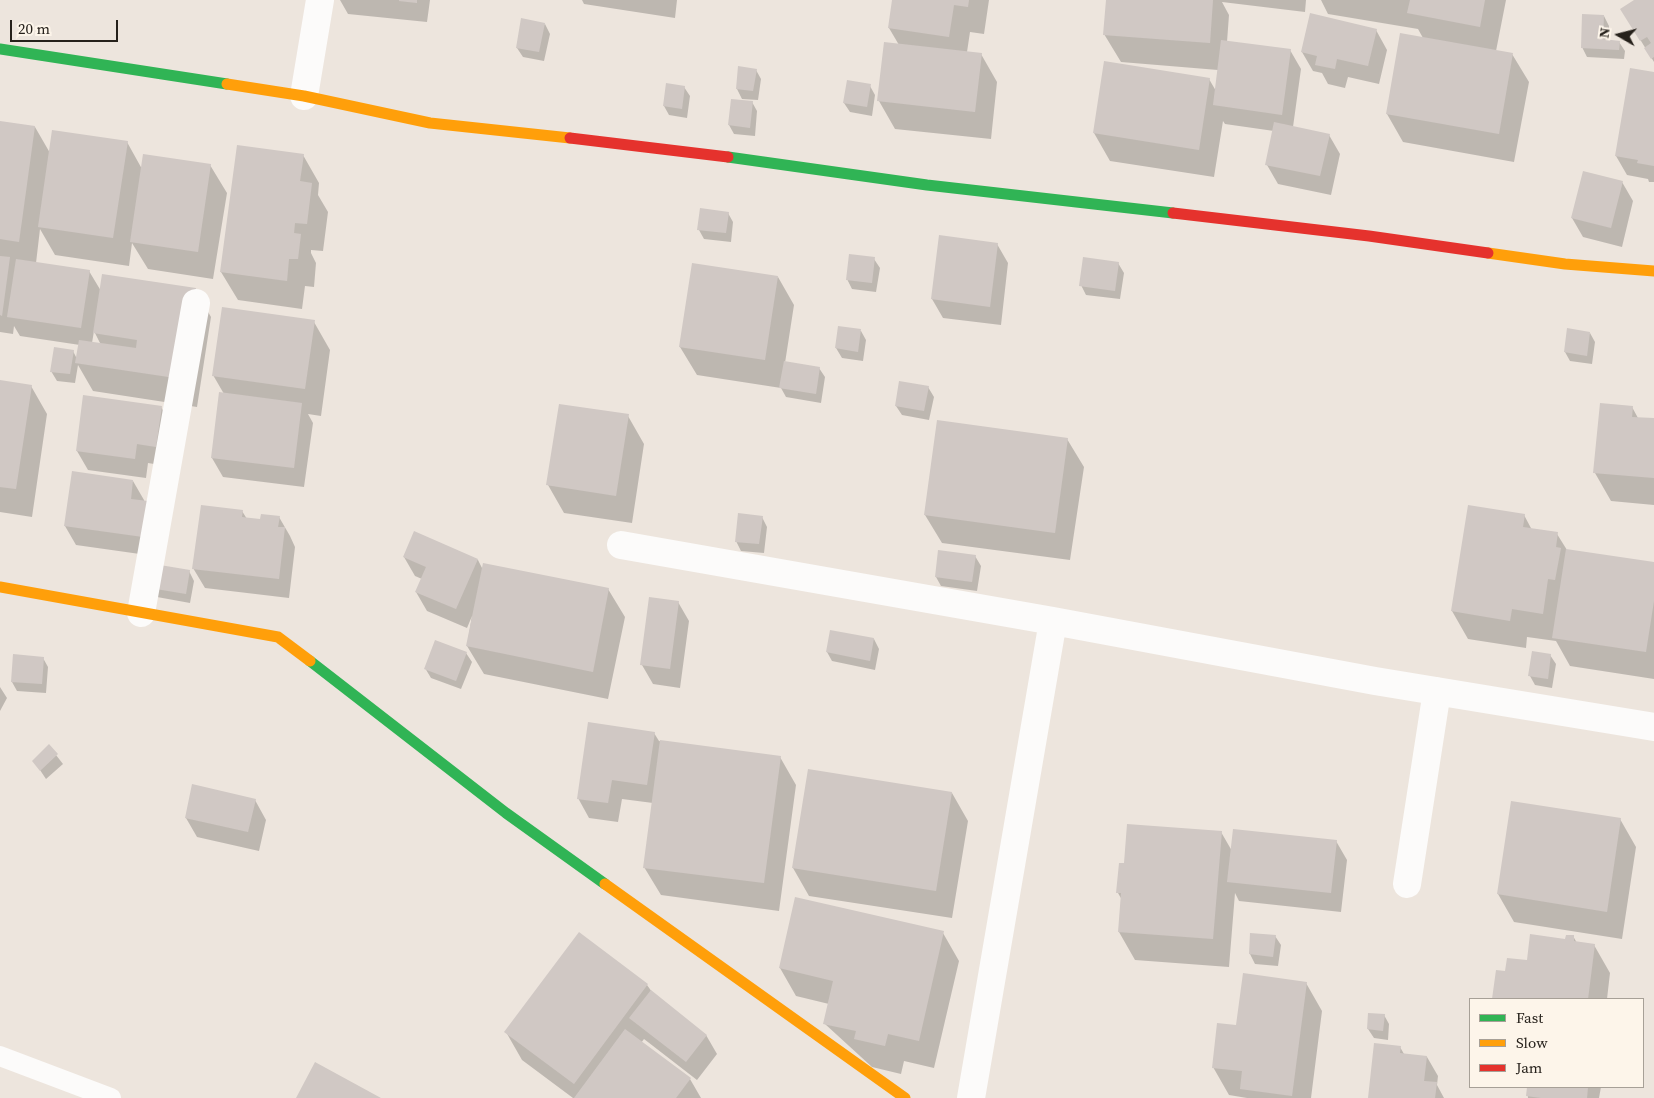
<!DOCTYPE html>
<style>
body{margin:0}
#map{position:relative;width:1654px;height:1098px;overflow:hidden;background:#ede5dd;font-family:"Source Serif 4",serif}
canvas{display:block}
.legend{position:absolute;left:1469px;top:998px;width:175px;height:90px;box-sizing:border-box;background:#fdf5ea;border:1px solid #a7a097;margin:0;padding:6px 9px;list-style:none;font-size:15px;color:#26211b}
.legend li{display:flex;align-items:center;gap:10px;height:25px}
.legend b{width:25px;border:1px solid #a7a097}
.north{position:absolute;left:1594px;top:10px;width:50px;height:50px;-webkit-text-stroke:4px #fdf5ea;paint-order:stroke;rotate:278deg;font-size:14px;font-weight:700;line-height:20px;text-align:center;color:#26211b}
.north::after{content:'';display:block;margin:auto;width:18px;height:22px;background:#26211b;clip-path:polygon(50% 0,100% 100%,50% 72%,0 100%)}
.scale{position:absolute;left:10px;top:20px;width:108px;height:22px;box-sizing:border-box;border:2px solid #26211b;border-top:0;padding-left:6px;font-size:15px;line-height:18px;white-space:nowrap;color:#26211b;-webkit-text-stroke:4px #fdf5ea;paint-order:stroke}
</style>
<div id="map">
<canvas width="1654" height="1098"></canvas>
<ul class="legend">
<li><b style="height:6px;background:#30b455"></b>Fast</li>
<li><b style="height:6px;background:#ff9f0a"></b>Slow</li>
<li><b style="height:6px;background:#e5322d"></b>Jam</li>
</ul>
<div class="north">N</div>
<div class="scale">20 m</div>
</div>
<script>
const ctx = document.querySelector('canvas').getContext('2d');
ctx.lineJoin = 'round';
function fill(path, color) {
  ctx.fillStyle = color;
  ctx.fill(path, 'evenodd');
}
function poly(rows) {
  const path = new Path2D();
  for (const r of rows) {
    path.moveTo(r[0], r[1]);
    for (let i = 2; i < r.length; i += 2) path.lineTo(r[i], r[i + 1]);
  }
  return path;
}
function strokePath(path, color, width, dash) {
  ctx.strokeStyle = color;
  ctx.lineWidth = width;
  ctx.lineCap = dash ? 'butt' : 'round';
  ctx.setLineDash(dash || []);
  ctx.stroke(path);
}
fill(poly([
 [340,0,430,0,427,22,348,14],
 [582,0,677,0,675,18,584,4],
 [893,0,989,0,984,34,970,32,967,52,981,54,997,82,991,139,895,129,879,101,899,45,889,28],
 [1107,0,1306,0,1305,12,1222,2,1229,15,1227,42,1290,50,1301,69,1293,127,1329,135,1340,154,1331,195,1278,184,1267,165,1274,131,1225,124,1223,121,1214,177,1110,161,1094,133,1209,79,1216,91,1218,70,1121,62,1104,34],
 [1321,0,1506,0,1496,51,1512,54,1529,82,1514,162,1403,142,1387,114,1423,38,1418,29,1328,14],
 [1636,0,1654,0,1654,62,1633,28],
 [1604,16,1609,26,1608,41,1619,42,1625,51,1624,59,1587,57,1582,47],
 [545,24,550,34,544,61,523,57,517,48],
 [1376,30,1387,50,1379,84,1348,77,1345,88,1328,84,1322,73,1313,71,1302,52],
 [739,68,756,70,761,79,758,100,742,99,737,89],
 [1654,73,1654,182,1649,182,1648,179,1627,175,1616,156],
 [870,86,875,95,872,116,850,112,844,103],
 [684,87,690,96,687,118,669,115,664,106],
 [752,102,757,111,755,136,734,134,729,125],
 [0,122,35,127,50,153,127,142,142,169,210,165,227,193,213,279,148,269,132,243,129,266,55,255,40,229,36,263,89,271,101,291,195,289,211,317,197,407,93,391,78,365,75,383,57,381,51,371,73,351,77,359,80,345,20,336,14,326,13,334,0,332],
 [94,331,101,345,92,343],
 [303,155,319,183,318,195,328,212,323,251,311,250,311,253,316,263,314,287,305,286,302,309,238,300,221,272],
 [1622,182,1633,201,1622,247,1583,237,1572,218],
 [728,213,733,222,731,242,704,239,699,230],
 [997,244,1008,263,1001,325,943,318,932,299],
 [874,259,880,268,876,292,852,289,847,279],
 [1118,263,1124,273,1120,299,1086,295,1081,285],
 [778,277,794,305,785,363,819,368,825,377,821,403,786,397,781,388,697,375,680,347],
 [314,322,330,350,321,416,308,414,313,423,304,487,223,477,212,458,224,394,213,375],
 [839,327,861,331,866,340,863,361,842,358,836,348],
 [1590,333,1595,342,1592,364,1570,361,1565,352],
 [0,381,31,386,47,414,32,517,0,512],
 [928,387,934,397,929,420,902,415,896,406],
 [161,407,172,426,166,466,148,463,146,478,88,470,77,451],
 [1632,407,1638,418,1654,420,1654,505,1611,501,1595,473],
 [628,416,644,444,632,523,564,513,548,485],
 [1067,439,1084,467,1070,560,942,543,925,515],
 [133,481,144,500,154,556,76,545,65,526],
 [242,511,247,519,261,521,279,517,290,536,295,547,289,598,205,588,193,568],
 [1524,515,1532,530,1557,534,1567,550,1654,563,1654,679,1570,666,1556,641,1527,637,1526,648,1468,639,1452,611],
 [762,517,767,527,764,553,741,551,736,541],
 [975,556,981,566,977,591,941,586,936,577],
 [404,557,478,560,483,570,608,589,625,617,608,699,484,674,467,646,472,616,467,628,427,611,416,592,422,579,415,576],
 [189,571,194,581,190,603,157,597,151,588],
 [678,602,689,621,680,688,653,684,642,665],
 [874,639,879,649,875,670,832,661,827,652],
 [466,653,472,662,461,689,431,678,425,668],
 [1550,655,1556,664,1552,688,1535,685,1530,676],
 [43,658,48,667,46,693,17,691,12,682],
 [0,687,7,698,0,711],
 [654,733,659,741,780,757,796,785,779,911,661,895,644,867,653,803,622,799,618,822,589,818,578,798],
 [49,746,63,764,46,779,34,761],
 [952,793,968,821,952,918,809,896,793,868],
 [255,800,266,820,259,851,197,837,186,818],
 [1620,819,1636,847,1622,939,1514,922,1498,894],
 [1221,832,1232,851,1336,841,1347,860,1341,912,1239,901,1235,893,1229,967,1135,960,1119,932,1122,900,1118,893,1125,864],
 [943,933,959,961,934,1068,904,1061,901,1074,872,1067,825,1024,829,1004,796,996,780,968],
 [579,934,647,985,652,992,706,1035,717,1054,697,1080,644,1039,641,1043,690,1079,701,1098,573,1098,522,1060,506,1032],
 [1252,934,1275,936,1281,945,1278,966,1255,964,1250,954],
 [1573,936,1577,943,1594,945,1610,973,1607,999,1494,999,1497,971,1506,973],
 [1306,983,1322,1011,1311,1098,1247,1098,1229,1095,1213,1067,1237,1027],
 [1384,1015,1389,1024,1388,1040,1374,1038,1368,1029],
 [1400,1047,1404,1054,1427,1057,1438,1076,1437,1085,1444,1098,1370,1098],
 [1527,1087,1601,1087,1599,1098,1528,1098]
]), '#0003');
fill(poly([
 [399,0,417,0,417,3,399,1],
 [892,0,969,0,968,7,954,5,949,37,888,28],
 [1106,0,1213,0,1210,43,1103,35],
 [1410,0,1485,0,1480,27,1407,13],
 [1634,0,1654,0,1654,57,1651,59,1644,48,1651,43,1647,37,1640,41,1620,9],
 [1310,13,1377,29,1368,66,1337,59,1335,69,1315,65,1317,56,1301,52],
 [1582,14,1604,15,1603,39,1620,41,1619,50,1581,48],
 [521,18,545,23,539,52,516,48],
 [1400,33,1513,53,1499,134,1386,114],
 [1221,40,1291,49,1282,115,1213,105],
 [884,42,982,53,975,112,877,101],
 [1104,61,1210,78,1199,150,1093,133],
 [738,66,757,69,753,91,736,89],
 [1630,68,1654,72,1654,166,1637,163,1638,160,1615,156],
 [847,80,871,84,867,107,843,103],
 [666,83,685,86,682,109,663,106],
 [731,99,753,101,750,128,728,125],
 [0,121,35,126,19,242,0,239],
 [1274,122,1330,134,1320,176,1265,165],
 [52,130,128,141,113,238,38,227],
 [237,145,304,154,300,181,312,183,307,224,295,223,294,233,301,234,298,259,289,259,287,281,220,272],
 [143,154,211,164,198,252,130,242],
 [1583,171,1623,181,1611,228,1571,218],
 [700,208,729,212,726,233,697,230],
 [939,235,998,243,990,307,931,299],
 [849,254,875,257,872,283,846,280],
 [0,256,10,257,2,316,0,315],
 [1083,257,1119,262,1115,291,1079,286],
 [16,259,90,270,81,328,7,317],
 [692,263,778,276,765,360,679,347],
 [102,274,196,288,182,379,75,363,79,340,136,348,137,340,93,333],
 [222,307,315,320,305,389,212,376],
 [838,326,861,329,858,352,835,348],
 [1567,328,1590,332,1587,356,1564,352],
 [54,347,74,350,70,374,50,372],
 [784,361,820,367,816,394,779,388],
 [0,380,32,385,16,489,0,487],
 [899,381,929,386,924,411,895,406],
 [219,392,302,403,294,468,211,458],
 [83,395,162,406,156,447,137,444,135,459,76,451],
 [1600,403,1633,406,1632,417,1654,418,1654,478,1593,473],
 [559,404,629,414,616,496,546,485],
 [937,420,1068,438,1055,533,924,515],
 [72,471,133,480,131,499,148,501,143,537,64,526],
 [201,505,243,510,242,517,260,519,261,514,280,516,278,527,285,527,279,579,192,569],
 [1468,505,1525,514,1523,527,1558,532,1556,547,1561,548,1555,580,1548,579,1543,614,1512,609,1510,621,1451,611],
 [738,513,763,516,759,544,735,542],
 [414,531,478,559,456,609,415,592,426,567,403,557],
 [1566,549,1654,562,1654,601,1646,652,1552,638],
 [938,550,976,555,972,582,935,577],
 [483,563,609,588,593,672,466,646],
 [154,564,190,570,186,594,150,588],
 [649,597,679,601,670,669,640,665],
 [830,630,874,638,870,661,826,652],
 [435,640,467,652,456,681,424,669],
 [1532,651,1551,654,1548,679,1528,676],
 [13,654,44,657,42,684,11,682],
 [588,722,655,732,647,785,612,780,608,803,577,799],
 [660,740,781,756,764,883,643,868],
 [49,744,58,754,40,771,32,761],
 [808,769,952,792,936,891,792,868],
 [192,784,256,799,248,832,185,818],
 [1511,801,1621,818,1607,912,1497,894],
 [1127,824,1222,831,1213,939,1118,932,1121,893,1116,893,1119,863,1124,863],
 [1233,829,1337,840,1331,893,1227,882],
 [795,897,944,931,919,1041,888,1034,885,1046,854,1039,856,1031,823,1024,833,981,779,968],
 [579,932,648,984,574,1084,504,1032],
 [1250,933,1276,935,1273,957,1249,954],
 [1530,934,1565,939,1566,935,1574,935,1574,941,1595,944,1588,999,1492,999,1496,970,1505,971,1507,958,1527,960],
 [1243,973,1307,982,1292,1096,1240,1089,1242,1071,1212,1068,1217,1023,1236,1025],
 [651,990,707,1035,686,1062,629,1018],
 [1368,1013,1385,1014,1383,1031,1367,1029],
 [625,1029,691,1078,676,1098,574,1098],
 [1374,1043,1401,1046,1400,1053,1427,1056,1424,1081,1437,1082,1435,1098,1368,1098],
 [315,1062,381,1098,296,1098],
 [1527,1087,1588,1087,1587,1098,1541,1098,1526,1096]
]), '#d0c8c4');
strokePath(poly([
 [0,1056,111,1098]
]), '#fcfbfa', 20);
strokePath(poly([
 [304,96,320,0],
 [621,545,1053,621,1375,681,1654,727],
 [141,613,196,303],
 [1407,884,1437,691],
 [971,1098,1053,621]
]), '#fcfbfa', 28);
strokePath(poly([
 [0,49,227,84],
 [728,157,927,185,1173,213],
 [310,661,506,813,605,884]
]), '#30b455', 11);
strokePath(poly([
 [227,84,304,96,430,123,570,138],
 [1488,253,1565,264,1654,271],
 [0,587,278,637,310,661],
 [605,884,905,1098]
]), '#ff9f0a', 11);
strokePath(poly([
 [570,138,728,157],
 [1173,213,1369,236,1488,253]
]), '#e5322d', 11);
</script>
